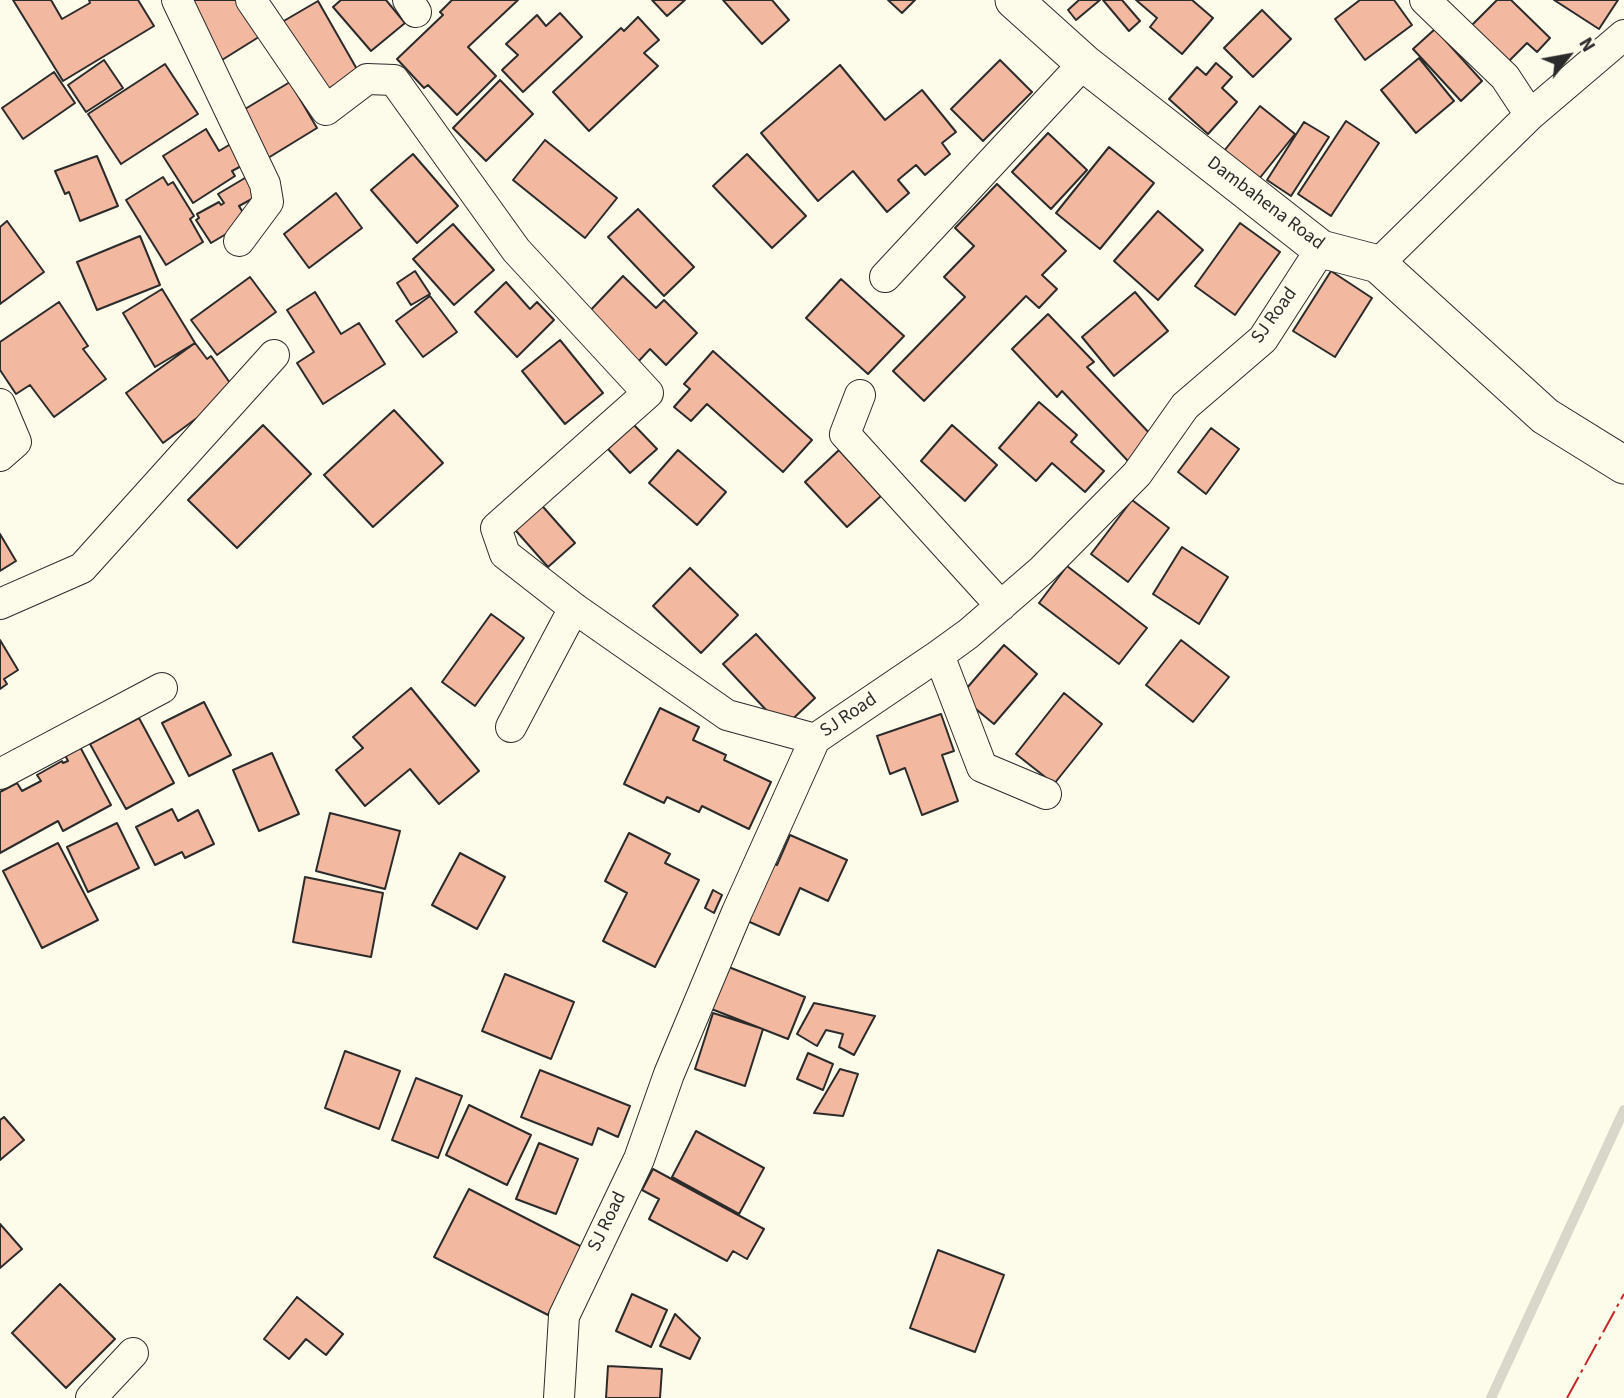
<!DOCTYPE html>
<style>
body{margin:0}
#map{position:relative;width:1624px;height:1398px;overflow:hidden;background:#fdfbea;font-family:"Source Sans 3",sans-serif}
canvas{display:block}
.north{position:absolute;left:1533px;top:21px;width:70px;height:70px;-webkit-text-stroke:5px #fdfbea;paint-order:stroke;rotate:59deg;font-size:19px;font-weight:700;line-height:28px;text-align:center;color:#2b2b2b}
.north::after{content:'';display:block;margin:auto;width:24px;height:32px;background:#2b2b2b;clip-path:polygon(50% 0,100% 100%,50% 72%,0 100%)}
</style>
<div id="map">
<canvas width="1624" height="1398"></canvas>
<div class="north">N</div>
</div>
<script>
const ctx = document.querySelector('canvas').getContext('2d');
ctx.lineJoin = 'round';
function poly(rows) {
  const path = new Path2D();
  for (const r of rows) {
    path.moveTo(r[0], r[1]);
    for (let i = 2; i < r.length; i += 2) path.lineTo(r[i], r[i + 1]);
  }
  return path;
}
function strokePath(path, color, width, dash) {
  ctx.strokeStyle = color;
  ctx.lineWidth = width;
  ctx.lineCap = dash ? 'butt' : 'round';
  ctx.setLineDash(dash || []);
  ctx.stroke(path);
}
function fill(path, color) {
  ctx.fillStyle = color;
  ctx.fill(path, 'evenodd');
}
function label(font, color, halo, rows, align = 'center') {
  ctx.font = font + ' "Source Sans 3",sans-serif';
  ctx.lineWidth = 5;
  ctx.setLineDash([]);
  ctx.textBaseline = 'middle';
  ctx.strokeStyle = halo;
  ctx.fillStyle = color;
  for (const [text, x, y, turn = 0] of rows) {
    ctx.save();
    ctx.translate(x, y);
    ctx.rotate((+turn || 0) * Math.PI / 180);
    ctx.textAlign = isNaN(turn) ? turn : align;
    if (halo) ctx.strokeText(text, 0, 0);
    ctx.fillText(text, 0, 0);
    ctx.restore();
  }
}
strokePath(poly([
 [1491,1398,1624,1110]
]), '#d8d7c9', 10);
const building = poly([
 [13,0,51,0,62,19,90,3,89,0,138,0,154,26,63,81,13,0],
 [184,0,241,0,262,35,222,60,184,0],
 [341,0,386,0,405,23,371,51,333,7,341,0],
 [452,0,518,0,468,47,496,76,457,115,428,85,424,88,397,59,443,15,440,12,452,0],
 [652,0,685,0,667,16,652,0],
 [723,0,772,0,789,20,762,44,723,0],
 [888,0,915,0,902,13,888,0],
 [1079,0,1100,0,1076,20,1068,10,1079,0],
 [1103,0,1122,0,1140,21,1129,31,1103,0],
 [1136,0,1192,0,1213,18,1182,54,1150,27,1157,18,1136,0],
 [1360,0,1394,0,1412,25,1365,60,1335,19,1360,0],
 [1497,0,1511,0,1550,38,1537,52,1527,43,1508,62,1471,26,1497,0],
 [1554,0,1618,0,1599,29,1554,0],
 [318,1,358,71,323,92,282,22,318,1],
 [1262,10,1291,39,1253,77,1224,48,1262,10],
 [560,13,582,37,523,92,502,70,518,55,506,44,537,15,546,26,560,13],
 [638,17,659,40,644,53,658,66,589,131,553,92,621,28,624,31,638,17],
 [1435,29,1482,81,1461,101,1413,49,1435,29],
 [1419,58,1454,101,1416,133,1381,90,1419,58],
 [104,60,123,88,86,112,68,85,104,60],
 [1000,60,1032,92,983,141,951,109,1000,60],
 [1216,63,1232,77,1222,88,1237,102,1208,134,1169,99,1197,67,1206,75,1216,63],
 [165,64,198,114,121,164,88,114,165,64],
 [840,65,885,120,922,90,956,132,942,143,950,154,925,175,916,165,898,180,909,193,887,212,853,171,818,201,761,133,840,65],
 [54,72,75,103,23,139,2,108,54,72],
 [500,80,533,114,486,161,453,128,500,80],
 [290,82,317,128,268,158,240,112,290,82],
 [1260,106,1295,134,1259,179,1224,151,1260,106],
 [1346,121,1379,143,1331,216,1298,194,1346,121],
 [1304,122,1329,137,1291,196,1267,180,1304,122],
 [206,129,219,151,234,142,247,163,232,171,235,176,193,203,163,156,206,129],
 [1048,133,1087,170,1051,209,1012,172,1048,133],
 [545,140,617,198,585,238,513,180,545,140],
 [1109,147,1154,183,1100,249,1056,213,1109,147],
 [413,154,458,206,417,243,371,190,413,154],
 [747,154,806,216,772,248,713,186,747,154],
 [97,156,118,206,80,221,69,192,65,194,55,171,97,156],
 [250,175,261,194,239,206,248,221,211,243,196,220,199,218,197,214,219,202,221,205,224,203,218,194,250,175],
 [163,177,168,185,173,182,194,216,190,219,203,242,166,265,126,200,163,177],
 [997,184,1066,251,1042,275,1057,289,1039,308,1026,296,924,401,893,371,965,297,944,277,974,246,955,228,997,184],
 [336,193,362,228,309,268,284,234,336,193],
 [638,209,694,267,664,296,608,237,638,209],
 [1158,211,1203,250,1158,300,1114,261,1158,211],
 [7,221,44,272,0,304,0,227,7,221],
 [1240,223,1280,252,1235,315,1195,286,1240,223],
 [453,224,494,270,454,305,413,259,453,224],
 [140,236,160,285,97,310,77,262,140,236],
 [415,271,430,294,411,305,397,283,415,271],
 [1331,271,1372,298,1335,357,1293,331,1331,271],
 [623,276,656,308,664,300,697,333,666,365,650,349,637,363,586,315,623,276],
 [250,277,276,312,217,355,191,320,250,277],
 [841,279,904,336,868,374,806,318,841,279],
 [506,282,530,309,537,302,554,320,517,357,475,312,506,282],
 [162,289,195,343,155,367,123,313,162,289],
 [315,292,341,334,359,323,385,364,323,404,297,363,314,352,287,310,315,292],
 [1135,292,1168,331,1114,376,1082,337,1135,292],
 [430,296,457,332,423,357,396,321,430,296],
 [59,302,88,346,83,349,106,379,54,417,30,385,16,394,0,370,0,342,59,302],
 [1048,314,1094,362,1087,367,1153,437,1128,461,1062,391,1057,397,1012,349,1048,314],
 [560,340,603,393,565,424,522,371,560,340],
 [195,343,207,359,211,356,235,390,163,443,126,393,195,343],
 [713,351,812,440,783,472,707,404,691,421,674,407,690,389,684,384,713,351],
 [1039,402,1077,435,1071,442,1104,471,1085,492,1052,463,1036,481,999,448,1039,402],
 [394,410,443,463,373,527,324,475,394,410],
 [263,425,311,474,237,548,188,500,263,425],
 [634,425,657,449,630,473,608,449,634,425],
 [952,425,997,465,965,501,921,461,952,425],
 [1211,428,1239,449,1206,494,1178,472,1211,428],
 [678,450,726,492,697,525,649,483,678,450],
 [839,450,881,496,847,527,805,482,839,450],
 [537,500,575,543,548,567,510,524,537,500],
 [1132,500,1169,528,1128,582,1091,554,1132,500],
 [0,534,16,561,0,571,0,534],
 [1182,547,1228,577,1199,624,1153,594,1182,547],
 [1067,566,1147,628,1119,664,1039,603,1067,566],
 [690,568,738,615,701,653,653,606,690,568],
 [491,614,524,638,475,706,442,682,491,614],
 [756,634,815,698,783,728,723,664,756,634],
 [0,640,18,670,4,679,7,684,0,689,0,640],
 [1181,640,1229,677,1193,722,1146,685,1181,640],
 [1004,645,1037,674,994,724,960,696,1004,645],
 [411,688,479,771,439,804,410,769,365,806,336,770,363,748,353,737,411,688],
 [1064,693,1102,724,1054,784,1016,754,1064,693],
 [204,702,231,755,189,776,162,723,204,702],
 [660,708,699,727,693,740,726,755,724,760,771,782,749,829,702,806,699,812,667,797,664,803,624,784,660,708],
 [941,714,954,751,942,755,958,801,922,815,905,768,890,774,877,736,941,714],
 [139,718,174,783,126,809,90,744,139,718],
 [78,743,111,805,63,831,58,821,0,853,0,792,17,783,22,791,41,781,37,775,62,761,63,763,68,761,63,751,78,743],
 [272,753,299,814,259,831,233,770,272,753],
 [172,809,178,821,198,810,214,844,185,858,182,852,155,865,136,827,172,809],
 [330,813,400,831,385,889,316,871,330,813],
 [117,823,139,868,88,892,67,847,117,823],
 [629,833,670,854,665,863,699,880,655,967,603,941,627,893,605,881,629,833],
 [790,835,847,860,828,901,800,888,779,935,743,919,769,861,777,865,790,835],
 [58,843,98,920,42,948,3,871,58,843],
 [460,853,505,877,477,929,432,905,460,853],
 [305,877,383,893,371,957,293,942,305,877],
 [713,890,722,895,714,913,705,908,713,890],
 [726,966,805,997,788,1039,709,1008,726,966],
 [505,974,574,1002,551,1059,482,1031,505,974],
 [814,1003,875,1016,854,1055,839,1047,843,1034,826,1030,817,1046,797,1034,814,1003],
 [713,1013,763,1029,745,1086,695,1069,713,1013],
 [345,1051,400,1071,379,1129,325,1108,345,1051],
 [808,1053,833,1064,823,1090,797,1079,808,1053],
 [840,1069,858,1074,843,1116,814,1113,840,1069],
 [540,1070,630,1106,618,1137,598,1128,592,1145,521,1117,540,1070],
 [416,1078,462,1096,438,1158,392,1140,416,1078],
 [469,1105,531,1135,507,1185,446,1155,469,1105],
 [4,1117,24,1140,0,1160,0,1120,4,1117],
 [696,1131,764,1168,739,1214,672,1177,696,1131],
 [539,1143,578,1159,556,1214,516,1199,539,1143],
 [653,1169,764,1229,747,1259,733,1251,727,1261,649,1219,659,1199,642,1190,653,1169],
 [469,1189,582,1247,548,1315,434,1257,469,1189],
 [0,1224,22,1249,0,1268,0,1224],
 [938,1250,1004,1275,975,1352,910,1328,938,1250],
 [60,1284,115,1339,66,1388,12,1333,60,1284],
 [632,1294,667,1310,651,1347,616,1331,632,1294],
 [297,1297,343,1334,326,1355,306,1339,289,1359,264,1339,297,1297],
 [675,1314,700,1338,690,1359,660,1346,675,1314],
 [608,1366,662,1369,660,1398,606,1398,608,1366]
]);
fill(building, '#f2b8a0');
strokePath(building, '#2b2b2b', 2);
const minor = poly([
 [177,0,265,184,268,202,239,241],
 [251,0,326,110,367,79,394,80,516,250,648,393,496,528,505,554,574,608,727,715,815,739],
 [408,0,416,12],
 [1425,0,1505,77,1530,115],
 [1378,264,1530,115,1624,35],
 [885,277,1084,63],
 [860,395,845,434,1001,606],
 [0,404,16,442,0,456],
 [0,604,82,568,274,355],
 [939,655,982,767,1046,794],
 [511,727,574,608],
 [0,774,162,688],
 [91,1398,133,1353],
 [559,1398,564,1316,639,1159,669,1074,737,912,815,739,939,655,968,634,1042,570,1137,474,1185,406,1263,339,1321,249]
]);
const tertiary = poly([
 [1014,0,1084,63,1321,249,1378,264,1545,416,1624,465]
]);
strokePath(minor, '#2b2b2b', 32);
strokePath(tertiary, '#2b2b2b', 39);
strokePath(minor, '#fdfbea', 30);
strokePath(tertiary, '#fdfbea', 37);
strokePath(poly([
 [1567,1398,1624,1294]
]), '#c62828', 2, [24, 5, 3.5, 5]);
label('19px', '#2b2b2b', '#fdfbea', [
 ["Dambahena Road",1265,204,37],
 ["SJ Road",1275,316,-54],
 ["SJ Road",849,716,-34],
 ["SJ Road",608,1222,-64]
]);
</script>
